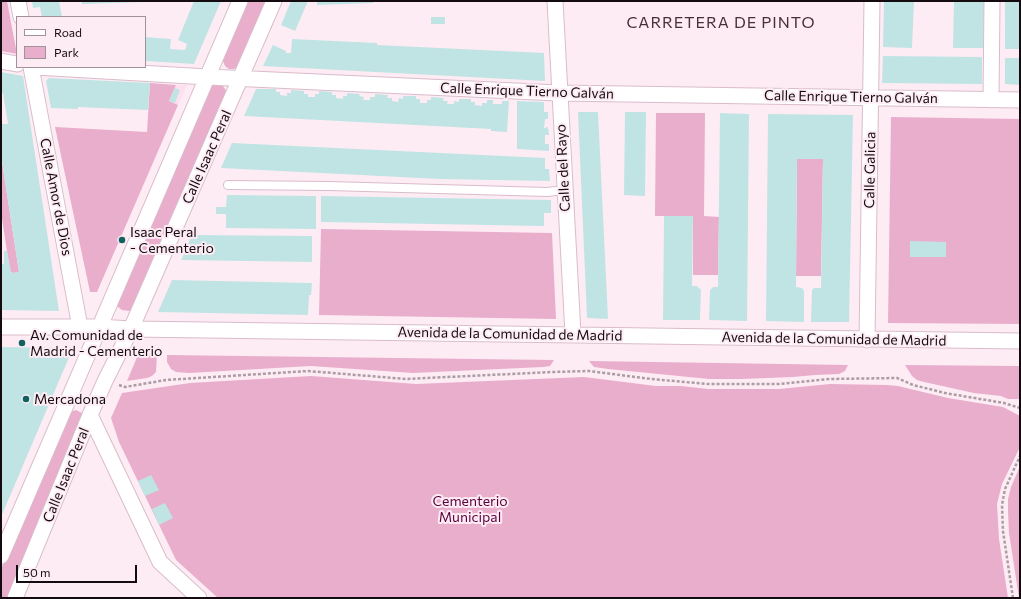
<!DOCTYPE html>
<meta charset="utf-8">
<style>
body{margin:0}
#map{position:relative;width:1021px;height:599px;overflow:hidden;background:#feecf4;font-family:Commissioner,sans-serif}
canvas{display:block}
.frame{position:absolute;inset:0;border:2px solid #140b10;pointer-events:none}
.legend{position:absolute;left:16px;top:16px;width:130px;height:52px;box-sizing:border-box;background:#feecf4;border:1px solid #a09299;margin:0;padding:5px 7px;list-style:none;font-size:12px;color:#140b10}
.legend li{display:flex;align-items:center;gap:8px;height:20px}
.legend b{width:20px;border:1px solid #a09299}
.scale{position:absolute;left:16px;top:565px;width:121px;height:18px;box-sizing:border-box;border:2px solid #140b10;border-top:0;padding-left:5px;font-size:12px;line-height:14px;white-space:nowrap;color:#140b10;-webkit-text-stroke:3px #feecf4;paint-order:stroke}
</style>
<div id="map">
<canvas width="1021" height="599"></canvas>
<div class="frame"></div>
<ul class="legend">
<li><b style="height:5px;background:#fff"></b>Road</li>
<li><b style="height:11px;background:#e9aecc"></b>Park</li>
</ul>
<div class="scale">50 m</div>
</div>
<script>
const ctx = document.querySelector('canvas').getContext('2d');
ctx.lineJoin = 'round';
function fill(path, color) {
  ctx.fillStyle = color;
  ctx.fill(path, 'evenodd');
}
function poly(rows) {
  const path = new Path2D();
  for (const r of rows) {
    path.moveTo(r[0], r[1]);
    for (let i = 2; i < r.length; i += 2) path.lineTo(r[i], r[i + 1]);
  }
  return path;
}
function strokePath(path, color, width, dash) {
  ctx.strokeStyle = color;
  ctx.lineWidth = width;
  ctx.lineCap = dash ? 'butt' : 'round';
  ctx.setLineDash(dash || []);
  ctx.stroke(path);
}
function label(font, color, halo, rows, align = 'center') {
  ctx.font = font + ' Commissioner,sans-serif';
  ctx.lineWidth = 4;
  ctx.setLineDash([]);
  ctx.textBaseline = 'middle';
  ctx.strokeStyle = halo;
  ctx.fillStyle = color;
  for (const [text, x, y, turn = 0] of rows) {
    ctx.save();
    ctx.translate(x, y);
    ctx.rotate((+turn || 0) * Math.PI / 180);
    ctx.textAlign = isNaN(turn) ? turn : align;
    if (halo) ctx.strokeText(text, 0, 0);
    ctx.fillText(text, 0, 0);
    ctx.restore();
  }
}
fill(poly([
 [176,85,187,85,178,105,169,101]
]), '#fddfee');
fill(poly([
 [1,1,7,1,17,54,1,51],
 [246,1,269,1,238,68,233,69,229,69,225,66,222,59],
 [150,83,176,85,169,101,178,105,97,292,90,292,55,127,147,132],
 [216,84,223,86,227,92,134,309,130,311,122,310,118,307,117,303,212,85],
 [656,113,705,113,704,216,719,217,718,275,693,275,693,216,655,216],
 [891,117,1020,119,1020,324,888,323],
 [1,155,19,272,13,273,10,271,1,212],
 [797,159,823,159,821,276,796,276],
 [321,229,552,233,556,319,319,315],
 [157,354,156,372,152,376,147,378,127,381,138,355],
 [167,355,554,360,550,366,543,367,413,373,311,366,189,373,176,372,171,369,167,362],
 [589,361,848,365,845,371,839,374,815,375,793,377,741,379,709,379,608,369,594,367],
 [905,365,1020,366,1020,399,1008,399,1001,396,974,393,924,382,917,380,912,376],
 [311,376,416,384,584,377,656,386,681,386,708,389,779,389,830,384,887,385,898,386,948,398,1003,407,1020,416,1020,447,1002,484,997,504,999,539,1008,598,218,598,176,560,119,442,111,418,122,393,190,383],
 [76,410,84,414,12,598,1,598,1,569,66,416,70,412],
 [1020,466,1020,598,1019,598,1009,533,1008,512,1008,499,1011,487]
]), '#e9aecc');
fill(poly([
 [32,1,59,1,62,17,42,17,40,7,33,8],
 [82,1,145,1,145,2,82,4],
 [194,1,221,1,194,64,145,61,145,37,171,39,170,49,185,50,187,44,178,40],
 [291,1,308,1,295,31,281,25],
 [317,1,373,1,373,3,317,5],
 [884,1,914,1,912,48,883,47],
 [954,1,984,1,983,48,953,48],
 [1005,1,1020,1,1020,49,1005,49],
 [431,17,445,17,445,24,431,24],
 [292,39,377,43,377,45,544,53,545,81,263,66,273,45,286,51,286,53,291,53],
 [883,56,982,57,982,84,882,83],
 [1005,58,1020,58,1020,85,1005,84],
 [1,72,23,76,59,311,1,310,1,264,4,264,4,251,7,251,11,272,13,273,19,272,1,155,2,147,1,124,8,124,3,93,1,93],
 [49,78,150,83,148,110,78,107,78,109,51,108,46,81],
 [175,88,180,90,175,103,169,101],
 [256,89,276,89,276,92,280,92,280,95,287,96,287,93,291,93,291,90,304,91,304,94,308,94,308,97,315,97,315,94,319,94,319,91,332,92,332,95,336,95,336,98,343,99,343,96,347,96,347,93,360,94,359,96,364,97,363,100,370,100,370,97,375,97,375,94,388,95,387,98,392,98,392,101,398,102,399,98,403,99,403,96,416,96,416,99,420,99,420,103,427,103,427,100,431,100,431,97,444,98,443,101,448,101,447,104,454,104,454,101,459,102,459,99,471,99,471,102,475,102,475,105,482,106,482,103,487,103,487,100,493,100,493,104,502,104,502,101,509,101,507,132,491,131,491,129,244,116],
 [517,101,544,102,544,112,548,112,548,119,545,119,544,128,548,127,549,135,545,135,545,144,549,144,549,151,517,149],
 [578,112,598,112,608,319,587,318],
 [625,112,646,112,645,196,624,195],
 [720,113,749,114,747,321,709,320,710,290,713,287,718,287],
 [768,114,853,115,849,322,811,322,812,290,814,288,821,288,823,159,797,159,796,287,802,288,804,291,804,322,766,321],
 [232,143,545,158,545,169,549,169,550,181,440,179,221,168],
 [227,195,316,196,316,229,226,228,226,214,216,214,216,207,226,207],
 [321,196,551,200,551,213,544,213,544,226,321,222],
 [664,216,693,216,692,286,697,286,701,290,700,320,663,320],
 [192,235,312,236,312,262,181,260],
 [910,241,946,242,946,257,910,257],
 [172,280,312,283,311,295,309,295,308,315,158,312],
 [1,347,73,348,1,517],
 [151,475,159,490,145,496,138,481],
 [165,503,173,518,159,525,152,509]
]), '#c0e4e4');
const lane = poly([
 [228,185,329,186,547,192,565,190]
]);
const street = poly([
 [18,1,21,17],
 [555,1,573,334],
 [1,61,17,64],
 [31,67,80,327],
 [35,67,208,77,559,93,1020,100],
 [991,100,992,1],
 [1,327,99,327,131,329,1020,341],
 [867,340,872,1],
 [90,415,160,562,199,598],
 [1,556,240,1],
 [15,598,90,415,105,381,131,329,274,1]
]);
strokePath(lane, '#d9bccb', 10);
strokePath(street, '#d9bccb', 17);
strokePath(poly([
 [119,385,125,387,166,380,308,371,406,379,552,372,589,371,651,379,708,384,779,384,829,379,897,378,913,385,945,393,1004,403,1020,408],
 [1013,598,1003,531,1002,505,1005,489,1020,456]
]), '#ab9da4', 2.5, [3, 2]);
strokePath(lane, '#fff', 8);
strokePath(street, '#fff', 15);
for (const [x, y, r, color] of [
 [122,240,4,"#106262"],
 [22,343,4,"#106262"],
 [26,399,4,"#106262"]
]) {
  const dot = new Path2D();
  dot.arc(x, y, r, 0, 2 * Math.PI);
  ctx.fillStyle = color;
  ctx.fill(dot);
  strokePath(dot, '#feecf4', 1.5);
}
label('14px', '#140b10', '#feecf4', [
 ["Calle Enrique Tierno Galván",527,91,2],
 ["Calle Enrique Tierno Galván",851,97,1],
 ["Calle Isaac Peral",207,157,-66],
 ["Calle del Rayo",563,168,-93],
 ["Calle Galicia",870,170,-89],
 ["Calle Amor de Dios",56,197,79],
 ["Avenida de la Comunidad de Madrid",510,334,1],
 ["Avenida de la Comunidad de Madrid",834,339,1],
 ["Calle Isaac Peral",66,475,-68]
]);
label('14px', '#140b10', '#feecf4', [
 ["Isaac Peral",130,232],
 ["- Cementerio",130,248],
 ["Av. Comunidad de",30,335],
 ["Madrid - Cementerio",30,351],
 ["Mercadona",34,399]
], 'left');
label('14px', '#5b023e', '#feecf4', [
 ["Cementerio",470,501],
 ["Municipal",470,517]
]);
ctx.letterSpacing = '1px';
label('16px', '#46303b', '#feecf4', [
 ["CARRETERA DE PINTO",721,23]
]);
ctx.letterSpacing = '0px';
</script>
